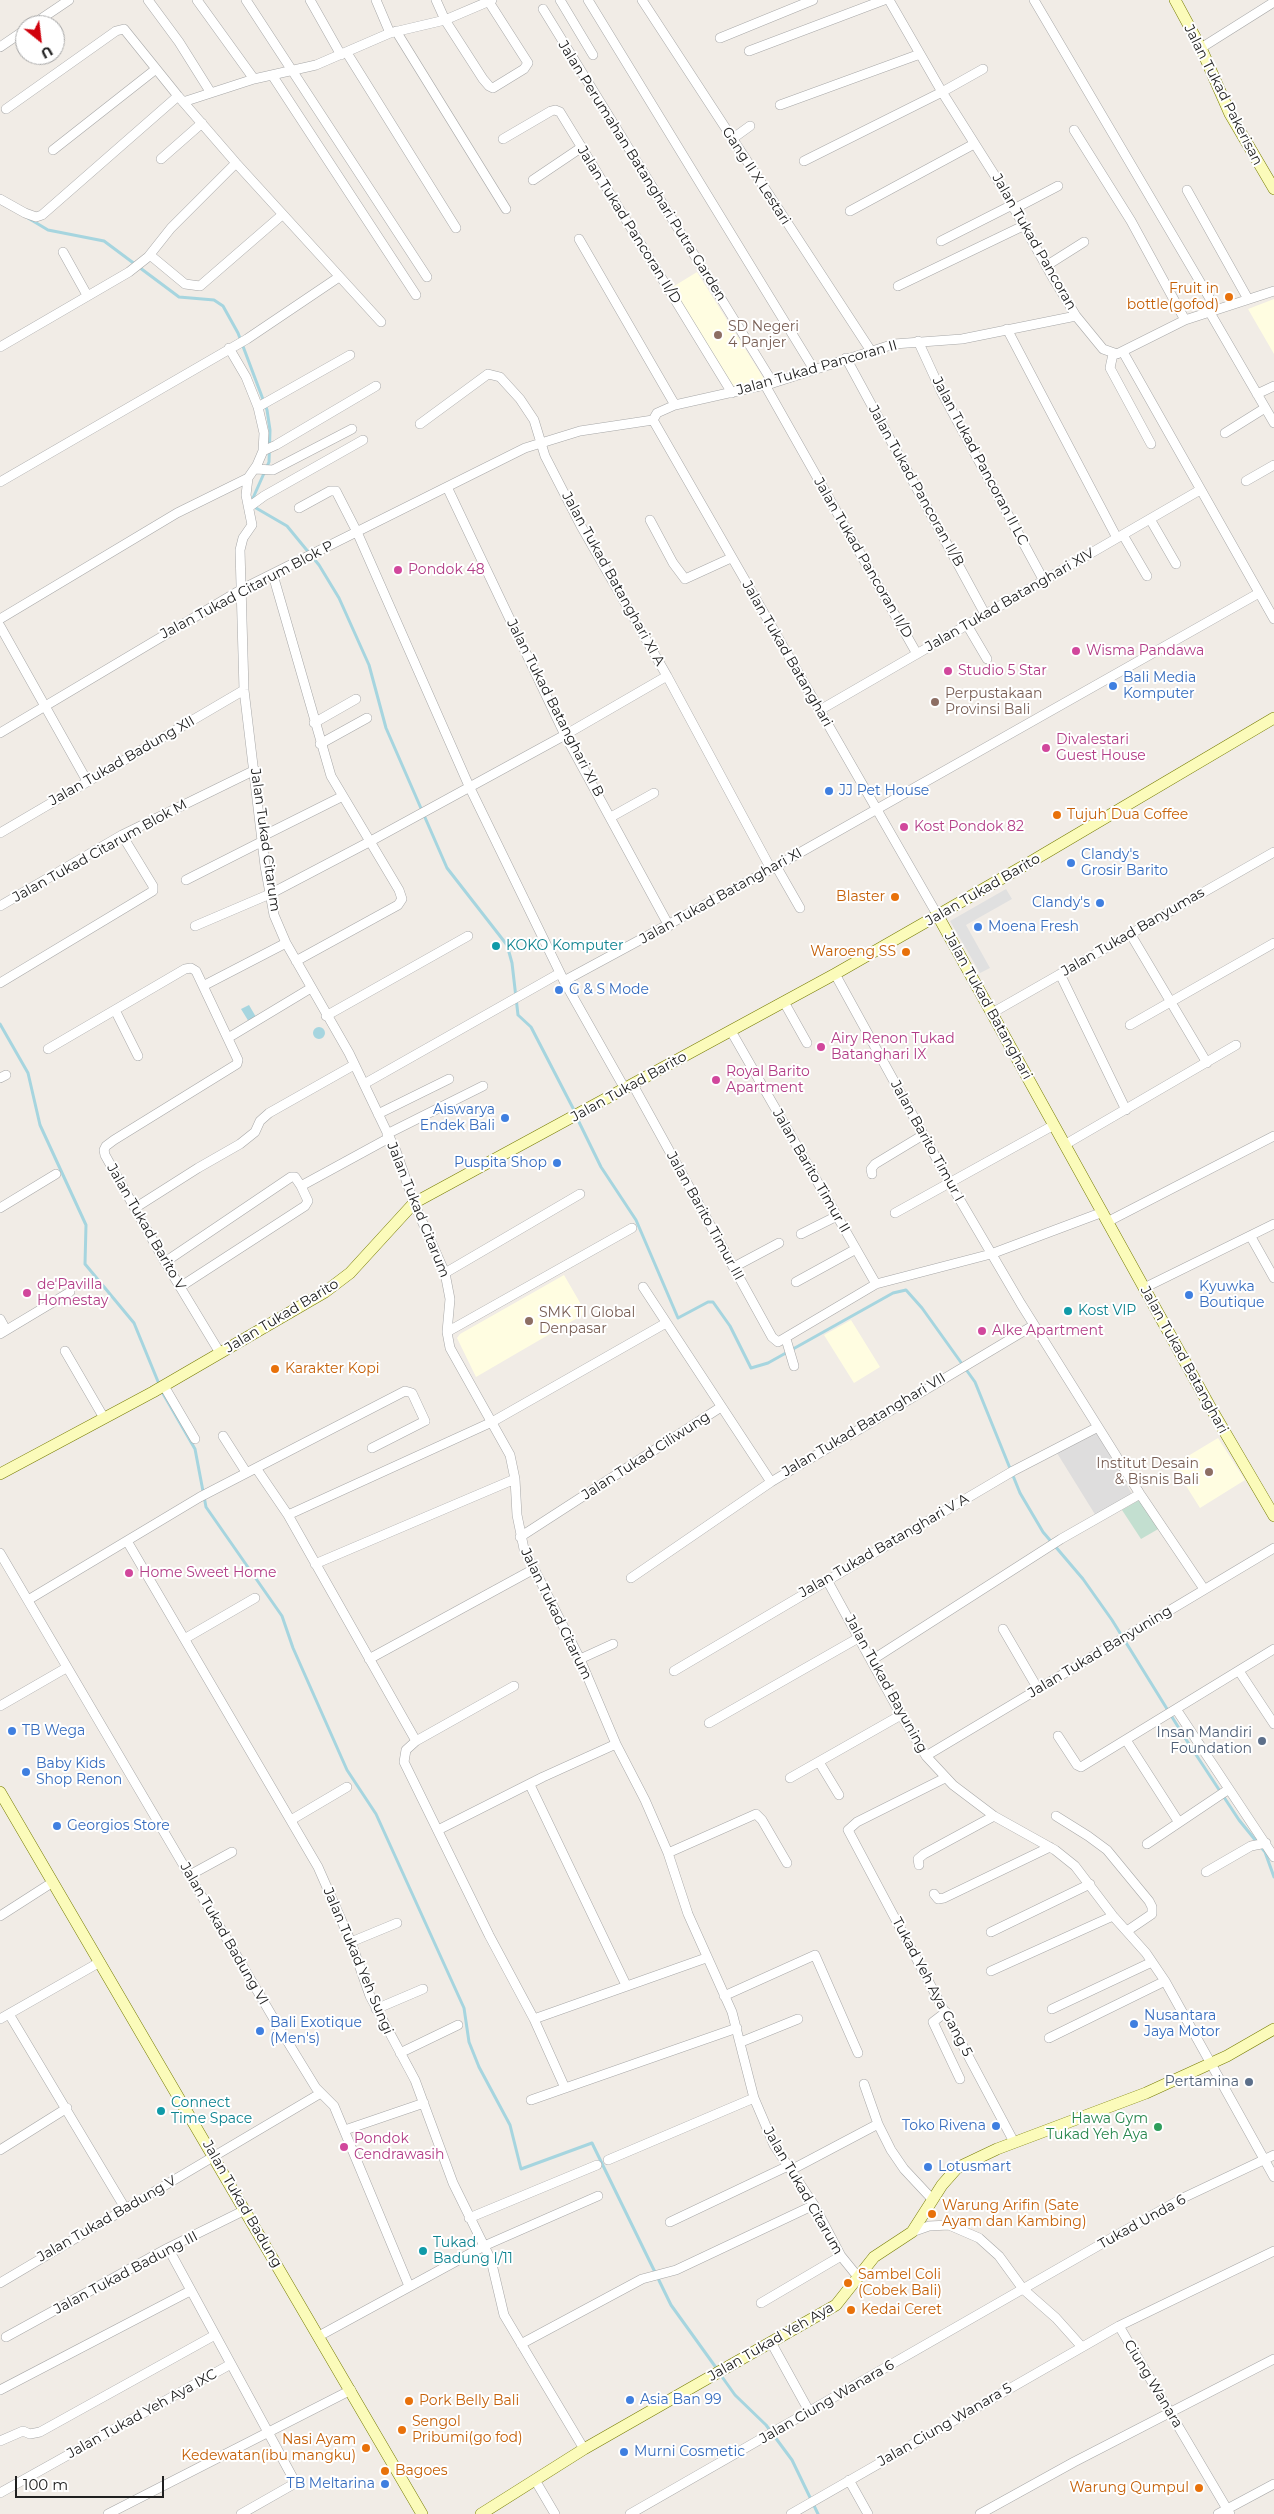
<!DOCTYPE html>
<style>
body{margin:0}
#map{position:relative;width:1274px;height:2514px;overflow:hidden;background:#f1ece6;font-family:Montserrat,sans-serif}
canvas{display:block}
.north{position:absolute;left:15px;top:15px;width:50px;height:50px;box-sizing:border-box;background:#fff;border:1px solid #a6a6a6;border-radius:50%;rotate:151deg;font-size:14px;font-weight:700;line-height:20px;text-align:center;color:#202020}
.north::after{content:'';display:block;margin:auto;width:18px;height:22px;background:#d0000c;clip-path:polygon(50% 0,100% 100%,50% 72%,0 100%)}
.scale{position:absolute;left:15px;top:2476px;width:149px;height:22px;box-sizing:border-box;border:2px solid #202020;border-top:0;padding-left:6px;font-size:15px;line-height:18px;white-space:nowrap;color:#202020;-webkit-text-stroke:4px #fff;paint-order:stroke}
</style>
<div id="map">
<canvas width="1274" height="2514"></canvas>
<div class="north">U</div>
<div class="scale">100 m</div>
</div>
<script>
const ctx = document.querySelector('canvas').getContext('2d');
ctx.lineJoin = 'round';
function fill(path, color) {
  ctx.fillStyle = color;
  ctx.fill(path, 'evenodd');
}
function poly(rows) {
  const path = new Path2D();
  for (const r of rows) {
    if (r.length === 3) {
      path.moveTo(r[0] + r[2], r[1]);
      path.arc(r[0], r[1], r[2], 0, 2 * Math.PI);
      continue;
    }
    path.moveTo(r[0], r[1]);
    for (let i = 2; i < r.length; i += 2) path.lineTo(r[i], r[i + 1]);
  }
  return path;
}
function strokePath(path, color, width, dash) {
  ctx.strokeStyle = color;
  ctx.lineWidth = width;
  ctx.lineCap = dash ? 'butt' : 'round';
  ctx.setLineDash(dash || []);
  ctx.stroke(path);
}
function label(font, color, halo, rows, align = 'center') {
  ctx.font = font + ' Montserrat,sans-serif';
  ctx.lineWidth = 4;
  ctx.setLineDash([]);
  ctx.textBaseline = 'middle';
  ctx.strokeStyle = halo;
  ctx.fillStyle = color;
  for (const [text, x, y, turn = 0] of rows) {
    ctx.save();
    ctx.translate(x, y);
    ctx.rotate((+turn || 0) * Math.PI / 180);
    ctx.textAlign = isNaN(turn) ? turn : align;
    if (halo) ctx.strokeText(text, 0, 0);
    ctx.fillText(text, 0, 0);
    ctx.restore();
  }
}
fill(poly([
 [1096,1431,1132,1494,1096,1516,1057,1453]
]), '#dedddd');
fill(poly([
 [697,272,766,382,732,390,671,288],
 [1274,299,1274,354,1248,309],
 [564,1275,586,1313,476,1377,457,1338,460,1334],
 [851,1320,880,1367,854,1383,824,1335],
 [1218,1438,1245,1480,1200,1508,1173,1465]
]), '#fffde1');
fill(poly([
 [1141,1499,1160,1528,1141,1539,1122,1510]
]), '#c3dfd0');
fill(poly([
 [1006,889,1012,899,966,925,990,968,980,973,950,921]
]), '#e0e0e0');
fill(poly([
 [249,1005,256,1017,249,1022,241,1009],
 [319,1033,6]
]), '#a6d5df');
strokePath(poly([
 [28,218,48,230,104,241,179,297,214,300,223,306,238,333,267,410,270,430,269,462,253,498,256,508,287,526,319,565,339,598,369,665,386,728,447,868,507,945,512,963,518,1015,531,1027,575,1112],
 [0,1024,28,1073,40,1125,86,1225,85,1264,134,1323,159,1384],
 [577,1118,601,1167,636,1220,678,1318,708,1302,713,1302,730,1326,751,1368,768,1363,893,1293,906,1290,922,1308,975,1382,1020,1493,1043,1532,1083,1579,1112,1620,1185,1738,1239,1820,1265,1852,1274,1877],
 [161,1390,195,1449,206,1507,282,1616,293,1648,347,1770,376,1814,464,2008,469,2042,479,2067,510,2125,521,2169,592,2143,671,2305,717,2369],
 [720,2374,735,2395,766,2425,792,2460,818,2514]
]), '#a6d5df', 3);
const street = poly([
 [148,0,179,42,211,93],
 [197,0,254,79],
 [246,0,427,277],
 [310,0,341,55],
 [376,0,390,33],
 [436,0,445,20,483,79,489,86,493,88,524,69,528,63,489,2],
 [560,0,593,55],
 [588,0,813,368],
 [642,0,871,351],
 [889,0,942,92,1002,187,1053,278,1076,316,1103,349,1117,354,1185,320,1274,291],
 [1034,0,1216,309],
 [543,9,773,383],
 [32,25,69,0],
 [396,31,506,209],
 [720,38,813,0],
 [0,47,25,30],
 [1201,48,1274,2],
 [749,51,884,0],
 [347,53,456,228],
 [272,75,416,295],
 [183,102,254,79,316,65,390,33,445,20,492,0],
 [780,105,920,54],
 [6,109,116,31,124,29,178,96,236,163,381,322],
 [1074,130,1131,221,1185,320],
 [503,139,551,111,555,110,560,112,732,393],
 [732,139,750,126],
 [53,150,156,69],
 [161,159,202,123],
 [804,161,942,92,983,69],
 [533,180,582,147],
 [1187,190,1248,299],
 [0,199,25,213,36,217,42,215,178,96],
 [1014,209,1058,186],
 [850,211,974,144],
 [579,239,675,405],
 [941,241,1012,205],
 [63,252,87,295],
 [150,255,185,284,200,286,282,215],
 [1046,266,1084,242],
 [898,286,1023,226],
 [1209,311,1274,423],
 [1007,329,1117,538],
 [918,341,941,391,1044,581],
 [0,347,129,272,148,257,171,228,236,163],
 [229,348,246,377,258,407],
 [1123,352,1274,619],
 [1113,354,1110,368,1151,444],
 [350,355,258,407,264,433,263,451,257,465,248,478,246,495,252,525,243,538,240,550,244,690,265,866,274,915,286,943,349,1053,396,1151,414,1203,445,1273,450,1299,447,1332,450,1348,510,1455,515,1479,517,1515,524,1549,580,1659,616,1744,645,1800,668,1853,688,1914,732,2012,754,2098,763,2119,774,2145,814,2205,841,2256,858,2277],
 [846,358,985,614],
 [765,385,917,654],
 [1257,394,1274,386],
 [653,420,938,916],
 [653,420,657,413,675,405,773,383,894,344,962,339,1076,316],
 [420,424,488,374,500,377,520,399,534,420,545,456,581,526,667,676,771,869],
 [1225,433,1265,408],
 [263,451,276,445,376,386],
 [255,469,273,470,352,429],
 [1246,481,1274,465],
 [0,482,247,339,339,277],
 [447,487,565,735,669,926],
 [249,507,264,496,363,440],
 [299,508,330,491,336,491,337,493,357,532,469,786,564,981,625,1089],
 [1150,519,1176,564],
 [650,520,673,563,685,579,731,558],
 [1123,535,1147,576],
 [273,575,331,776,399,890,402,899,398,905,296,961],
 [0,619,177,513,248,478],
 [967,625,987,659],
 [0,626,87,781],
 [820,710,1200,490],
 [314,723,356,699],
 [0,733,242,589,525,448,580,431,653,420],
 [320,744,367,718],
 [611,817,654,793],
 [0,833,244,690],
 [263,836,341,797],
 [776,866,800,908],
 [186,880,263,841],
 [0,906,122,835,255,770],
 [195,926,270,894,369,842,565,735,667,676],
 [1131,935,1207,1063],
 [835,974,950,1183,1021,1304,1140,1494,1204,1589],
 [1060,974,1126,1110],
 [564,981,771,869,1259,593],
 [0,983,153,891,153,886,122,835],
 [203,986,286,943],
 [784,1002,807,1043],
 [115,1010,138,1056],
 [992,1013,1274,852],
 [326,1016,468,936],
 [1130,1025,1274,943],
 [731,1031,876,1284],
 [228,1038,311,988],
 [48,1049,185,969,191,968,196,971,238,1060,237,1064,114,1140,106,1146,104,1150,105,1155,165,1262,220,1353],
 [0,1078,6,1075],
 [364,1084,560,973],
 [633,1085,772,1337,778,1342,876,1284,991,1254,1103,1212],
 [378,1114,449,1079],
 [387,1134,483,1086],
 [1066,1144,1236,1045],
 [872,1174,871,1169,875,1164,923,1135],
 [301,1186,389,1138],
 [0,1208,56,1174],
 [135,1208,198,1168,240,1144,255,1132,260,1121,269,1113,354,1065],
 [895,1213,1054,1125],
 [1109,1221,1274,1136],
 [801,1234,837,1216],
 [1251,1237,1274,1278],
 [165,1262,291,1177,295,1177,301,1186,308,1201,305,1206,180,1287],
 [734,1267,779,1243],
 [445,1273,580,1194],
 [796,1282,856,1249],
 [643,1287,771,1482],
 [1144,1288,1274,1224],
 [0,1319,6,1330],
 [447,1332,632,1228],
 [0,1334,70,1292],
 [786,1339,794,1366],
 [65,1351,104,1418],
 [164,1386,195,1439],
 [223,1436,246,1472],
 [256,1468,405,1391,412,1393,425,1421,372,1448],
 [288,1515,492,1422,666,1323],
 [520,1537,721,1407],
 [127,1541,318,1867,351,1942,370,1996,415,2080,453,2183,491,2260,504,2315,584,2449],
 [0,1553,278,2026,316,2088,334,2106,409,2286],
 [315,1564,515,1479],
 [631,1578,771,1482,1034,1325],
 [827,1580,901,1715,926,1756,953,1785,994,1816,1055,1850,1075,1866,1113,1916,1146,1953,1165,1981,1274,2177],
 [28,1600,200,1497,256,1468,288,1515,416,1741],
 [1003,1629,1038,1689],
 [186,1638,255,1598],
 [369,1659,534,1569],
 [580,1659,613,1644],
 [872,1660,1061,1539,1140,1494],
 [674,1671,1013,1471,1098,1427],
 [1239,1671,1274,1724],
 [514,1686,416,1741,406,1750,404,1762,489,1935,534,2019,565,2088],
 [0,1706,66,1668],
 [1176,1709,1274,1857],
 [709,1723,860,1637],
 [1058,1736,1077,1765,1081,1767,1274,1649],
 [1126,1740,1178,1821],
 [926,1756,1274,1548],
 [819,1762,839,1795],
 [790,1778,901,1715],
 [945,1778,857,1822,848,1830,1014,2142],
 [530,1785,626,1985],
 [1056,1816,1088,1836,1107,1850,1149,1901,1152,1907,1152,1914,1127,1931],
 [291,1820,347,1787],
 [438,1830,543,1777,616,1744],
 [1147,1844,1229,1789],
 [668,1853,756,1814,762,1820,787,1863],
 [919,1865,918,1859,924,1854,994,1816],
 [1206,1872,1251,1846,1266,1843],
 [190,1875,232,1852],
 [934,1894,938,1899,944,1898,1050,1847],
 [0,1916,53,1882],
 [991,1932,1090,1884],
 [351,1942,397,1923],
 [991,1971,1113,1916],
 [724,1996,815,1955,858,2053],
 [376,2009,423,1989],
 [1052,2009,1152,1962],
 [946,2012,933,2022,960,2079],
 [9,2014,125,2208],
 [0,2019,100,1962],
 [534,2019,706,1958],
 [1049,2038,1165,1981],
 [741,2042,798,2019],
 [400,2053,458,2025],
 [864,2084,878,2124,891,2150,904,2169,932,2199],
 [531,2100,737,2028],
 [345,2130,424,2103],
 [0,2150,67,2108],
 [608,2160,754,2098],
 [791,2170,878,2124],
 [469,2218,597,2165],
 [670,2222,788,2166],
 [912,2232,929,2226,949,2225,979,2238,999,2256,1023,2289,1056,2318,1082,2347],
 [168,2248,294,2480,292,2485,241,2514],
 [0,2283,321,2093],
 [761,2303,841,2256],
 [1119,2326,1230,2514],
 [319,2336,484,2246,598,2196],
 [6,2337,168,2248,245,2210],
 [521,2344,642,2279,676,2270,814,2205],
 [772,2344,809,2411],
 [0,2390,190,2291],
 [0,2441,23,2431,30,2434,40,2432,215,2335],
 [535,2480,555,2514],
 [849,2480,868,2514],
 [0,2493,231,2364],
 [108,2514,351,2390],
 [630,2514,1124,2231,1185,2197,1274,2155],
 [791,2514,1119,2326,1274,2251],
 [980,2514,1074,2462,1274,2359],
 [1218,2514,1274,2484]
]);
const secondary = poly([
 [1175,0,1201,48,1230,114,1274,189],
 [938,916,1209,1405,1274,1516],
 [0,1474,153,1392,325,1292,350,1273,414,1203,835,974,1027,864,1274,718],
 [0,1792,422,2514],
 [481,2514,584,2449,836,2305,874,2257,912,2232,942,2185,957,2168,997,2149,1146,2093,1227,2056,1274,2029]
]);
strokePath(street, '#a7a7a7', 10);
strokePath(secondary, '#757b02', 12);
strokePath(street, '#fff', 9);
strokePath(secondary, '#fbfbba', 11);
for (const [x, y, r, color] of [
 [1229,297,5,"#e8710a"],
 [718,335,5,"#8d6e63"],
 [398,570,5,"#d1479c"],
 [1076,651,5,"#d1479c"],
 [948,671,5,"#d1479c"],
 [1113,686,5,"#3f7fe0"],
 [935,702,5,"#8d6e63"],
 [1046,748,5,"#d1479c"],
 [829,791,5,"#3f7fe0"],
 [1057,815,5,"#e8710a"],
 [904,827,5,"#d1479c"],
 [1071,863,5,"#3f7fe0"],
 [895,897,5,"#e8710a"],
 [1100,903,5,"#3f7fe0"],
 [978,927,5,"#3f7fe0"],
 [496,946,5,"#0f9aa8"],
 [906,952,5,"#e8710a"],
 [559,990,5,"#3f7fe0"],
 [821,1047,5,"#d1479c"],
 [716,1080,5,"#d1479c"],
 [505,1118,5,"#3f7fe0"],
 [557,1163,5,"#3f7fe0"],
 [27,1293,5,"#d1479c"],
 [1189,1295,5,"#3f7fe0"],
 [1068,1311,5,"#0f9aa8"],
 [529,1321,5,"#8d6e63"],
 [982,1331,5,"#d1479c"],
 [275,1369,5,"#e8710a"],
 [1209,1472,5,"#8d6e63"],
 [129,1573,5,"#d1479c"],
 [12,1731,5,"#3f7fe0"],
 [1262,1741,5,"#5c6f8a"],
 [26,1772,5,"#3f7fe0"],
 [57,1826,5,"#3f7fe0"],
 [1134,2024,5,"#3f7fe0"],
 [260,2031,5,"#3f7fe0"],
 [1249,2082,5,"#5c6f8a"],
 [161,2111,5,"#0f9aa8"],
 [996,2126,5,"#3f7fe0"],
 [1158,2127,5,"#2e9e5b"],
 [344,2147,5,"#d1479c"],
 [928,2167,5,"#3f7fe0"],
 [932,2214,5,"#e8710a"],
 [423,2251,5,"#0f9aa8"],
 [848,2283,5,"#e8710a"],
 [851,2310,5,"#e8710a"],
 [630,2400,5,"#3f7fe0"],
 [409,2401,5,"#e8710a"],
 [402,2430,5,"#e8710a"],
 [366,2448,5,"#e8710a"],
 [624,2452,5,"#3f7fe0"],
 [385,2471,5,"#e8710a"],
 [385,2484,5,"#3f7fe0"],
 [1199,2488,5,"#e8710a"]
]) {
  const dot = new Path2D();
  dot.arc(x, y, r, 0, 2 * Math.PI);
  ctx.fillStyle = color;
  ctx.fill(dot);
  strokePath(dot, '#fff', 2);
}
label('14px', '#202020', '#fff', [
 ["Jalan Tukad Pakerisan",1223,95,63],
 ["Jalan Perumahan Batanghari Putra Garden",642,171,58],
 ["Gang II X Lestari",756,176,57],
 ["Jalan Tukad Pancoran II/D",629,225,58],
 ["Jalan Tukad Pancoran",1034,242,60],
 ["Jalan Tukad Pancoran II",817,368,-16],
 ["Jalan Tukad Pancoran II LC",980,461,62],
 ["Jalan Tukad Pancoran II/B",916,486,61],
 ["Jalan Tukad Pancoran II/D",863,558,60],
 ["Jalan Tukad Batanghari XI A",613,579,61],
 ["Jalan Tukad Citarum Blok P",247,590,-28],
 ["Jalan Tukad Batanghari XIV",1010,600,-30],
 ["Jalan Tukad Batanghari",787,654,60],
 ["Jalan Tukad Batanghari XI B",555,708,63],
 ["Jalan Tukad Badung XII",122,761,-30],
 ["Jalan Tukad Citarum",265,840,82],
 ["Jalan Tukad Citarum Blok M",100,851,-29],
 ["Jalan Tukad Barito",983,890,-30],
 ["Jalan Tukad Batanghari XI",721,896,-29],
 ["Jalan Tukad Banyumas",1133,932,-30],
 ["Jalan Tukad Batanghari",988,1006,61],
 ["Jalan Tukad Barito",629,1087,-29],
 ["Jalan Barito Timur I",927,1141,61],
 ["Jalan Barito Timur II",811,1171,60],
 ["Jalan Tukad Citarum",418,1210,68],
 ["Jalan Barito Timur III",705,1216,61],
 ["Jalan Tukad Barito V",146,1227,60],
 ["Jalan Tukad Barito",282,1316,-31],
 ["Jalan Tukad Batanghari",1184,1360,61],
 ["Jalan Tukad Batanghari VII",864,1425,-31],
 ["Jalan Tukad Ciliwung",646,1456,-33],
 ["Jalan Tukad Batanghari V A",884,1546,-30],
 ["Jalan Tukad Citarum",556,1614,64],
 ["Jalan Tukad Banyuning",1100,1652,-31],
 ["Jalan Tukad Bayuning",886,1684,61],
 ["Jalan Tukad Badung VI",224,1934,60],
 ["Jalan Tukad Yeh Sungi",358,1961,67],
 ["Tukad Yeh Aya Gang 5",932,1987,62],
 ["Jalan Tukad Citarum",803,2191,60],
 ["Jalan Tukad Badung",242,2204,60],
 ["Jalan Tukad Badung V",107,2219,-30],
 ["Tukad Unda 6",1142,2222,-29],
 ["Jalan Tukad Badung III",126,2273,-28],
 ["Jalan Tukad Yeh Aya",771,2342,-30],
 ["Ciung Wanara",1153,2384,59],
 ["Jalan Ciung Wanara 6",827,2402,-30],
 ["Jalan Tukad Yeh Aya IXC",142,2414,-29],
 ["Jalan Ciung Wanara 5",945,2425,-30]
]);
label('14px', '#c56008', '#fff', [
 ["Fruit in",1219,289,"right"],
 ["bottle(gofod)",1219,305,"right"],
 ["Tujuh Dua Coffee",1067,815],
 ["Blaster",885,897,"right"],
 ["Waroeng SS",896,952,"right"],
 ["Karakter Kopi",285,1369],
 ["Warung Arifin (Sate",942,2206],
 ["Ayam dan Kambing)",942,2222],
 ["Sambel Coli",858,2275],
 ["(Cobek Bali)",858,2291],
 ["Kedai Ceret",861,2310],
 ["Pork Belly Bali",419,2401],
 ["Sengol",412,2422],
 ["Pribumi(go fod)",412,2438],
 ["Nasi Ayam",356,2440,"right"],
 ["Kedewatan(ibu mangku)",356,2456,"right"],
 ["Bagoes",395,2471],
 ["Warung Qumpul",1189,2488,"right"]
], 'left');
label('14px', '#785e54', '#fff', [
 ["SD Negeri",728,327],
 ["4 Panjer",728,343],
 ["Perpustakaan",945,694],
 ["Provinsi Bali",945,710],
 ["SMK TI Global",539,1313],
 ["Denpasar",539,1329],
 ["Institut Desain",1199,1464,"right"],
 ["& Bisnis Bali",1199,1480,"right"]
], 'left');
label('14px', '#b23c85', '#fff', [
 ["Pondok 48",408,570],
 ["Wisma Pandawa",1086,651],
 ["Studio 5 Star",958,671],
 ["Divalestari",1056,740],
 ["Guest House",1056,756],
 ["Kost Pondok 82",914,827],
 ["Airy Renon Tukad",831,1039],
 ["Batanghari IX",831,1055],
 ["Royal Barito",726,1072],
 ["Apartment",726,1088],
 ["de'Pavilla",37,1285],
 ["Homestay",37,1301],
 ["Alke Apartment",992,1331],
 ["Home Sweet Home",139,1573],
 ["Pondok",354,2139],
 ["Cendrawasih",354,2155]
], 'left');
label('14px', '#366cbe', '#fff', [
 ["Bali Media",1123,678],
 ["Komputer",1123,694],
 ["JJ Pet House",839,791],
 ["Clandy's",1081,855],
 ["Grosir Barito",1081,871],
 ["Clandy's",1090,903,"right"],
 ["Moena Fresh",988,927],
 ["G & S Mode",569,990],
 ["Aiswarya",495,1110,"right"],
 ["Endek Bali",495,1126,"right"],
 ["Puspita Shop",547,1163,"right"],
 ["Kyuwka",1199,1287],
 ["Boutique",1199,1303],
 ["TB Wega",22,1731],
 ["Baby Kids",36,1764],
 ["Shop Renon",36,1780],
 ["Georgios Store",67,1826],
 ["Nusantara",1144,2016],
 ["Jaya Motor",1144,2032],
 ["Bali Exotique",270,2023],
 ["(Men's)",270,2039],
 ["Toko Rivena",986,2126,"right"],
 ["Lotusmart",938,2167],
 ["Asia Ban 99",640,2400],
 ["Murni Cosmetic",634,2452],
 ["TB Meltarina",375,2484,"right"]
], 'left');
label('14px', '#0d838f', '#fff', [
 ["KOKO Komputer",506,946],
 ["Kost VIP",1078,1311],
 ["Connect",171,2103],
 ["Time Space",171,2119],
 ["Tukad",433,2243],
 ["Badung I/11",433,2259]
], 'left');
label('14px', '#4e5e75', '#fff', [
 ["Insan Mandiri",1252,1733],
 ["Foundation",1252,1749],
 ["Pertamina",1239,2082]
], 'right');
label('14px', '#27864d', '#fff', [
 ["Hawa Gym",1148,2119],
 ["Tukad Yeh Aya",1148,2135]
], 'right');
</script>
